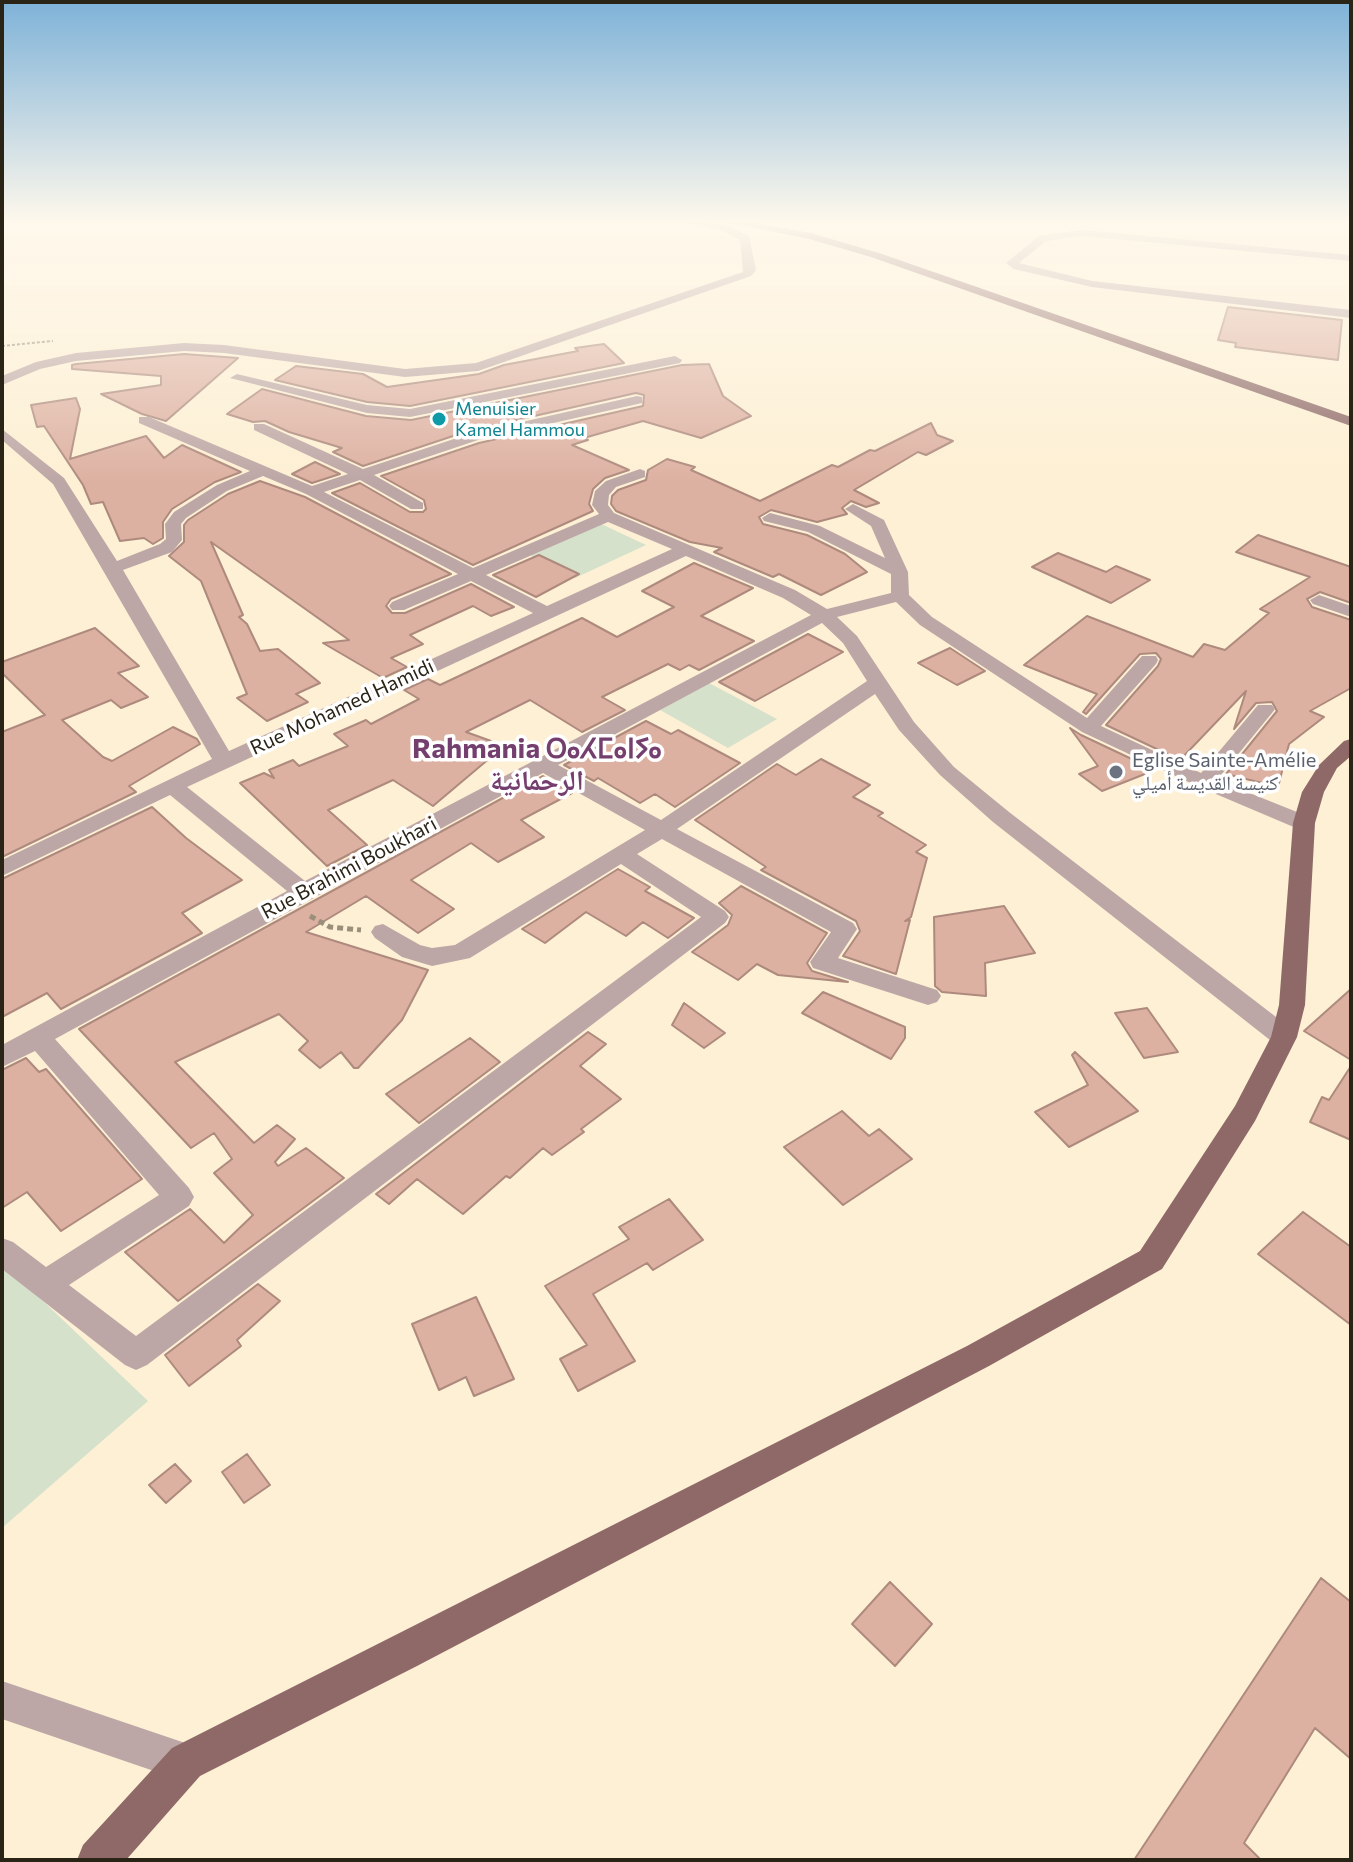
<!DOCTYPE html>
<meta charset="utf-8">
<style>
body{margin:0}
#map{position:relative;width:1353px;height:1862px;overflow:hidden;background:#fdf0d4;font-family:Commissioner,sans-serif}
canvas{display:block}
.frame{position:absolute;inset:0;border:4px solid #2a2417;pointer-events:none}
</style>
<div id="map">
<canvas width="1353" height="1862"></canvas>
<div class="frame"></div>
</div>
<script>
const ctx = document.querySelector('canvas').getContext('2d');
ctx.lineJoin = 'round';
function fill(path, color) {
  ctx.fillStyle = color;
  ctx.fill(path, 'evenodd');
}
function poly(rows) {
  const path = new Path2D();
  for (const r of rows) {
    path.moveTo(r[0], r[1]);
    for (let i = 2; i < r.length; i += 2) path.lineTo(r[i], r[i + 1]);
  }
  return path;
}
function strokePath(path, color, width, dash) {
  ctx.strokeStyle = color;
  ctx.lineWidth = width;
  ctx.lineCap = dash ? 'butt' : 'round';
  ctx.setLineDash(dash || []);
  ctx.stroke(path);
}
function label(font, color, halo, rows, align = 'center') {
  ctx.font = font + ' Commissioner,"Noto Naskh Arabic","Noto Sans Tifinagh",sans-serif';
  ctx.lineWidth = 7;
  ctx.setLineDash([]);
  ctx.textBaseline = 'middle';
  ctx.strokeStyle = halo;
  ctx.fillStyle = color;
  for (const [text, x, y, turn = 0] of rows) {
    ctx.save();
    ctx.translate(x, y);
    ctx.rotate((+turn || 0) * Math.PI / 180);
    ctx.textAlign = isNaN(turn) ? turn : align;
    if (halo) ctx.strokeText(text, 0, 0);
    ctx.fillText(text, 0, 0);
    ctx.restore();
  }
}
fill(poly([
 [597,522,646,545,575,578,526,553],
 [709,683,777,719,728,748,660,710],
 [2,1262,148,1401,2,1528]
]), '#d5e1ca');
const building = poly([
 [1228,307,1342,320,1338,360,1235,347,1236,343,1218,340,1228,307],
 [604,344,624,363,410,406,367,402,275,380,296,366,363,374,387,387,479,374,504,365,578,351,575,348,604,344],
 [184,354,238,358,166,421,142,414,101,394,161,385,161,376,72,369,72,365,76,364,184,354],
 [709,364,723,396,751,416,701,438,643,421,584,438,588,440,572,445,629,470,605,478,593,489,589,504,593,511,473,565,332,493,360,483,410,512,423,512,426,509,424,500,381,476,479,443,643,406,644,395,636,393,468,431,363,466,333,452,342,448,289,432,265,421,253,422,227,414,262,389,366,416,411,420,682,365,709,364],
 [76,398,80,409,70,459,146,436,164,458,182,445,241,472,215,482,172,509,163,522,163,538,153,544,144,538,120,541,103,502,91,504,83,485,44,426,37,427,31,405,76,398],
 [931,423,937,435,953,441,926,455,918,452,854,490,879,503,866,507,851,501,842,508,847,514,817,522,771,510,759,517,763,524,807,535,845,554,867,572,821,595,779,574,773,577,714,552,722,548,690,542,616,511,611,504,612,496,618,490,646,480,648,470,667,459,695,467,691,470,760,501,832,465,838,467,870,450,875,451,931,423],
 [315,462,340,474,312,483,292,474,315,462],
 [260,481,305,497,451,574,391,599,386,606,392,613,405,613,471,584,514,607,491,616,473,606,410,635,423,644,391,658,407,667,383,678,323,643,349,640,211,542,243,615,239,617,247,624,260,651,278,649,320,683,296,694,308,702,267,721,237,698,247,694,201,581,169,556,184,542,184,525,188,520,228,494,260,481],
 [1258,535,1351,567,1351,603,1320,592,1307,599,1312,607,1351,620,1351,688,1310,711,1324,717,1289,744,1278,787,1226,774,1277,711,1272,702,1256,703,1234,729,1246,691,1180,760,1106,725,1158,666,1161,659,1156,653,1140,654,1086,714,1083,712,1097,694,1024,665,1087,616,1193,657,1204,644,1225,650,1269,613,1260,609,1310,577,1236,552,1258,535],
 [1058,553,1106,572,1116,566,1150,580,1111,603,1032,567,1058,553],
 [539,555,579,574,536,597,493,575,539,555],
 [694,563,753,588,701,616,754,641,699,670,689,665,680,670,668,664,602,697,625,710,582,732,530,700,466,732,491,741,484,747,497,752,433,806,393,780,328,810,367,845,327,866,240,783,264,773,274,778,269,770,293,760,299,766,348,746,334,734,366,720,371,724,419,699,404,690,428,679,440,685,582,618,617,637,674,607,642,591,694,563],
 [95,628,139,666,118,673,148,697,121,708,111,700,62,720,103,757,112,761,173,727,197,739,200,744,129,786,136,792,2,857,2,732,45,715,2,673,2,662,95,628],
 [808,634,843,652,755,701,719,682,808,634],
 [950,648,985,671,957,685,918,663,950,648],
 [646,721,671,734,678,730,740,763,675,807,655,794,640,803,598,778,594,781,564,765,646,721],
 [1070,728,1081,735,1155,770,1102,791,1079,774,1098,766,1070,728],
 [821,759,870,785,853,797,883,813,878,816,926,845,916,852,927,858,911,917,905,921,910,920,896,974,843,956,860,931,856,921,761,870,766,867,695,820,777,764,796,775,821,759],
 [543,776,572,793,521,820,544,837,498,862,471,843,411,880,454,909,418,933,366,896,306,932,428,970,402,1020,358,1068,354,1068,341,1052,320,1068,299,1050,308,1041,279,1014,175,1062,254,1143,277,1125,295,1139,275,1162,278,1166,306,1148,344,1178,178,1301,125,1252,190,1209,224,1243,253,1215,214,1173,232,1159,214,1133,191,1148,79,1029,543,776],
 [152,807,186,838,242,880,182,913,202,933,61,1009,47,993,2,1017,2,879,152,807],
 [618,869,650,887,645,891,694,918,668,938,643,922,626,936,586,912,545,943,522,929,618,869],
 [741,886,827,933,807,963,812,971,848,982,778,975,757,964,738,980,692,952,728,925,732,915,719,903,741,886],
 [1004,906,1035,953,985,963,986,996,942,992,935,986,934,917,1004,906],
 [1351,989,1351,1060,1304,1031,1351,989],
 [823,992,905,1027,905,1038,891,1059,802,1013,823,992],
 [684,1003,725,1033,704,1048,672,1025,684,1003],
 [1147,1008,1178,1052,1144,1058,1115,1013,1147,1008],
 [588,1032,606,1044,580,1066,621,1099,581,1129,584,1132,552,1155,543,1148,510,1178,506,1176,463,1214,417,1179,389,1204,376,1194,588,1032],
 [470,1038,500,1062,419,1123,386,1094,470,1038],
 [1075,1052,1138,1111,1069,1147,1035,1112,1088,1085,1072,1055,1075,1052],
 [26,1058,39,1072,46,1069,142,1179,61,1231,27,1192,2,1208,2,1070,26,1058],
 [1351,1066,1351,1140,1310,1122,1322,1097,1329,1100,1351,1066],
 [842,1111,869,1136,879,1129,912,1159,843,1205,784,1147,842,1111],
 [669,1199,703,1240,653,1270,647,1263,593,1294,635,1361,578,1391,560,1359,587,1345,545,1286,629,1239,619,1227,669,1199],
 [1303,1212,1351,1247,1351,1325,1258,1254,1303,1212],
 [258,1284,280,1301,237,1340,241,1346,189,1386,165,1355,258,1284],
 [476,1297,514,1379,474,1396,466,1377,439,1390,412,1324,476,1297],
 [247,1454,270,1485,244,1503,222,1472,247,1454],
 [175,1464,191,1481,166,1503,149,1485,175,1464],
 [1321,1578,1351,1602,1351,1759,1315,1728,1244,1843,1261,1860,1134,1860,1321,1578],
 [890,1582,932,1624,895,1666,852,1624,890,1582]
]);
fill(building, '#ddb1a2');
strokePath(building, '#ae8a7e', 2);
strokePath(poly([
 [2,346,53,341]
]), '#998f7b', 2, [3, 2]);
strokePath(poly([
 [310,916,330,927,361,930]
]), '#998f7b', 5, [6, 4]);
fill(poly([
 [688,222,726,225,749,236,756,270,751,276,478,371,405,377,224,353,184,351,76,361,40,369,2,385,2,376,36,362,76,353,184,343,224,345,405,369,476,363,743,272,740,240,723,231,688,222],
 [1082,230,1351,255,1351,261,1082,236,1046,241,1019,263,1092,281,1351,310,1351,318,1092,287,1014,269,1006,263,1039,236,1082,230],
 [675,356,682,360,680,363,410,417,367,413,230,378,237,374,367,405,410,409,675,356],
 [637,396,642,397,642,403,478,440,374,475,423,503,423,509,411,509,360,480,324,492,473,568,599,514,592,505,595,491,606,481,640,469,645,471,645,477,616,487,609,495,608,505,614,513,795,590,827,609,891,593,891,574,808,532,764,521,762,518,770,513,820,526,885,558,871,526,845,509,853,504,884,520,908,572,909,595,932,617,1087,718,1142,656,1156,656,1158,660,1156,664,1101,726,1201,773,1258,705,1272,705,1275,709,1272,713,1217,780,1312,818,1315,823,1312,828,1296,828,1197,786,1082,732,920,625,896,602,837,617,857,636,914,722,954,767,1009,812,1293,1030,1297,1037,1293,1044,1284,1047,1275,1044,993,822,940,775,899,730,875,694,677,829,853,923,857,929,838,958,937,990,941,996,937,1002,928,1005,813,968,810,962,831,932,662,839,637,854,725,911,729,917,725,923,147,1365,136,1370,125,1365,2,1269,2,1238,13,1242,46,1267,159,1195,35,1051,2,1067,2,1045,287,891,170,795,2,876,2,860,212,759,53,484,2,440,2,429,64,478,117,561,160,544,166,539,165,524,174,512,217,485,250,471,139,423,139,417,149,417,312,486,348,474,254,430,254,424,264,424,363,469,469,434,637,396],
 [263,476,306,494,458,574,392,602,389,606,392,610,404,610,471,581,533,613,229,751,123,570,172,552,182,540,181,524,186,518,227,491,263,476],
 [608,522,672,549,547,606,486,575,608,522],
 [686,556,783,598,811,615,305,881,187,787,686,556],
 [822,623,843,643,867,681,661,820,558,765,822,623],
 [543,773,645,830,455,945,432,948,420,945,383,924,375,926,371,932,375,938,402,957,432,966,470,958,621,864,701,917,136,1336,69,1285,189,1206,194,1197,189,1188,55,1039,543,773],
 [1319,595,1351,606,1351,617,1313,604,1310,600,1319,595],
 [2,1681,200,1748,206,1762,200,1776,186,1782,2,1719,2,1681]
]), '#bda7a6');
fill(poly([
 [727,222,747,222,811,233,879,253,1351,417,1351,426,871,257,809,239,727,222],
 [1351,739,1351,756,1337,768,1324,792,1315,823,1305,1005,1297,1037,1255,1121,1162,1269,989,1366,417,1666,200,1776,126,1860,77,1860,83,1845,172,1748,967,1346,1140,1251,1235,1106,1271,1037,1279,1005,1293,823,1302,792,1319,765,1344,741,1351,739]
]), '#8e6968');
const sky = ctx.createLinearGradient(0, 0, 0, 482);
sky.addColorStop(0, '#7eb2d8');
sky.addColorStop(0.46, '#fef8ec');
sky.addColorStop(1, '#fef8ec00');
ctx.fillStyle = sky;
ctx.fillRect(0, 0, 1353, 482);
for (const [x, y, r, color] of [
 [439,419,8,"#0f9aa8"],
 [1116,772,8,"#6b7280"]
]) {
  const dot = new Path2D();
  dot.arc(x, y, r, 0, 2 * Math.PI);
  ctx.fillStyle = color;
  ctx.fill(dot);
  strokePath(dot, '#fff', 3);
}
label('18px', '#0d838f', '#fff', [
 ["Menuisier",455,409],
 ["Kamel Hammou",455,430]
], 'left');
label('20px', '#2a2417', '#fff', [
 ["Rue Mohamed Hamidi",342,707,-25],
 ["Rue Brahimi Boukhari",349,868,-28]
]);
label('20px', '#5b616d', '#fff', [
 ["Eglise Sainte-Amélie",1132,760],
 ["كنيسة القديسة أميلي",1132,783]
], 'left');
label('bold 28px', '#743f6f', '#fff', [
 ["Rahmania ⵔⴰⵃⵎⴰⵏⵢⴰ",537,749],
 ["الرحمانية",537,781]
]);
</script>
